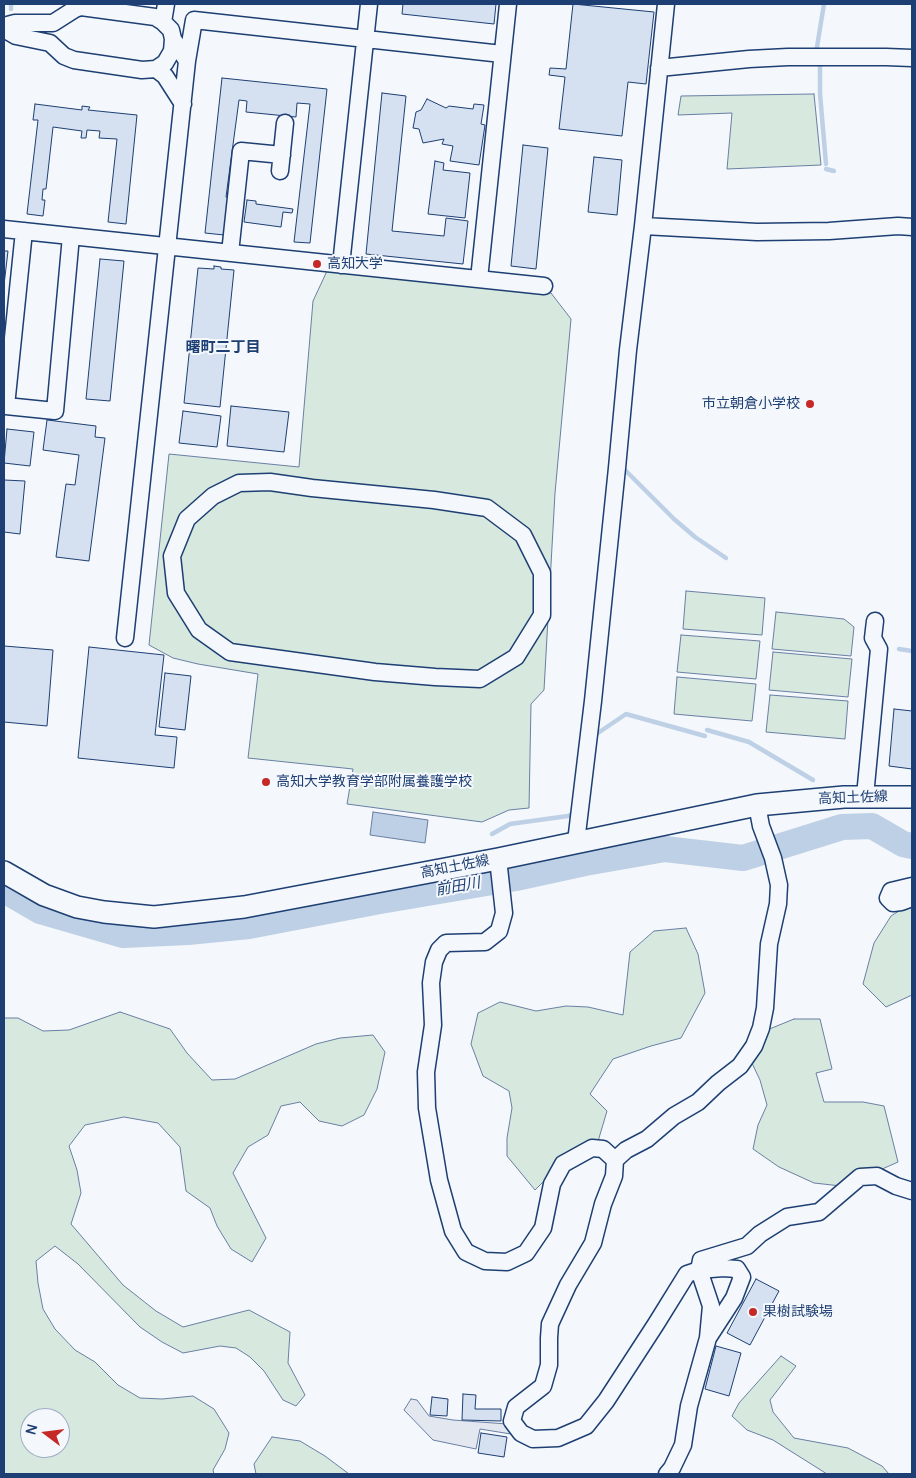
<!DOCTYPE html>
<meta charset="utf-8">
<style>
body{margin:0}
#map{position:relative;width:916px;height:1478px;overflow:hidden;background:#f4f7fb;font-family:Manrope,sans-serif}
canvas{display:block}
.frame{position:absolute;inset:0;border:5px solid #1d3f73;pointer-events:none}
.north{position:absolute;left:20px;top:1408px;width:50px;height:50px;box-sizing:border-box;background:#f4f7fb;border:1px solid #9eadc5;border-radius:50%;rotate:285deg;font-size:14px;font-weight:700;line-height:20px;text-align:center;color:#1d3f73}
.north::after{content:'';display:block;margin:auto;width:18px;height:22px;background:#c62828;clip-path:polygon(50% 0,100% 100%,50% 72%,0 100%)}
</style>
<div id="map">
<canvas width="916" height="1478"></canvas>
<div class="frame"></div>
<div class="north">N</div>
</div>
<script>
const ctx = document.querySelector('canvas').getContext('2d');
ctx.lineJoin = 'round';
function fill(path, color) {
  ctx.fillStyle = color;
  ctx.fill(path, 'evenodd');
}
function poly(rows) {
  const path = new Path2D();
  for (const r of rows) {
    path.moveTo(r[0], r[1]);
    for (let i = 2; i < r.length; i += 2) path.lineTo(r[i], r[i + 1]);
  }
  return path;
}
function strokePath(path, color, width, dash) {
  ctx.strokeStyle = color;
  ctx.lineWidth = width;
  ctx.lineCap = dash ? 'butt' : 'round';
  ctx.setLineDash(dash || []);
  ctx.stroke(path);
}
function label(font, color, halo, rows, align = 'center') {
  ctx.font = font + ' Manrope,"Noto Sans JP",sans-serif';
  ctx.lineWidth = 4;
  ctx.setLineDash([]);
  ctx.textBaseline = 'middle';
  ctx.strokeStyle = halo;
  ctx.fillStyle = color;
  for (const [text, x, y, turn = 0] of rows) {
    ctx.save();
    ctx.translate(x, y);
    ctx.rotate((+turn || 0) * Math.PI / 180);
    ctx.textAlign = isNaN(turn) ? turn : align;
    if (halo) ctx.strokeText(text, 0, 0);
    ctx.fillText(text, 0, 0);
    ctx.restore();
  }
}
const green = poly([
 [814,94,821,165,727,169,732,113,678,115,681,96,814,94],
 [327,271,551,293,571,319,555,493,544,690,531,704,529,808,509,810,482,822,347,804,353,769,248,758,258,674,198,664,173,658,149,645,169,454,299,467,313,301,327,271],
 [686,591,765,598,762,635,683,629,686,591],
 [776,612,844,619,854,627,851,656,772,649,776,612],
 [681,635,760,641,756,679,677,672,681,635],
 [773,652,852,659,848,697,769,690,773,652],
 [677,677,756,684,752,721,674,714,677,677],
 [770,695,848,701,845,739,766,732,770,695],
 [910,904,912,904,912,995,886,1007,863,984,874,943,891,916,910,904],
 [686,928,698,954,705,993,681,1038,651,1046,613,1059,590,1094,607,1111,596,1148,566,1159,535,1190,507,1156,507,1138,512,1108,509,1091,483,1076,471,1044,478,1013,500,1002,536,1011,566,1006,588,1007,623,1015,630,952,654,931,686,928],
 [120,1012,170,1029,187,1053,212,1080,235,1079,316,1044,340,1038,373,1035,385,1052,377,1089,364,1115,342,1126,319,1121,300,1102,281,1106,268,1135,248,1147,233,1173,266,1238,252,1262,231,1249,217,1226,210,1208,186,1191,180,1147,158,1123,124,1117,85,1125,69,1146,77,1170,81,1193,71,1224,123,1285,156,1311,183,1327,249,1310,290,1332,288,1363,305,1395,296,1406,283,1400,264,1371,250,1357,236,1348,220,1346,183,1353,162,1342,140,1327,78,1264,55,1246,36,1261,38,1283,43,1309,55,1329,75,1350,95,1362,118,1385,140,1398,162,1399,193,1396,214,1409,229,1433,225,1449,213,1470,214,1474,4,1474,4,1018,18,1018,43,1031,69,1030,120,1012],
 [30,1418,60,1418,60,1448,30,1448,30,1418],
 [794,1019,820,1019,832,1069,816,1073,824,1102,863,1102,884,1106,898,1162,880,1170,850,1187,814,1183,779,1167,753,1149,758,1125,767,1105,760,1080,750,1059,767,1030,794,1019],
 [781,1356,796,1366,770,1400,773,1412,794,1438,848,1448,882,1466,889,1474,827,1474,773,1440,747,1430,732,1416,739,1403,781,1356],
 [272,1437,300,1441,325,1456,349,1474,256,1474,254,1464,272,1437]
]);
fill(green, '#d7e8df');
strokePath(green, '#687fa3', 1);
const parking = poly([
 [411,1399,417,1400,429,1416,453,1420,507,1424,511,1434,480,1429,476,1449,433,1440,404,1410,411,1399]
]);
fill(parking, '#e3e8f0');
strokePath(parking, '#687fa3', 1);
const water = poly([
 [373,812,428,820,425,843,370,835,373,812]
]);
fill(water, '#bed0e5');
strokePath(water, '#687fa3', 1);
strokePath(poly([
 [11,9,11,4],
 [816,53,824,4],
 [820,61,820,94,826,164],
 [826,169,834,171],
 [625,470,674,519,695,537,726,558],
 [899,649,912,651],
 [707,730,749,742,813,780],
 [595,737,595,735,626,714,705,736],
 [492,834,510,824,568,816,572,814,573,811]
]), '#bed0e5', 4.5);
strokePath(poly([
 [4,890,40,911,123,935,188,932,249,926,380,901,516,878,585,863,665,849,743,858,842,827,872,826,903,844,912,846]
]), '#bed0e5', 26);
const building = poly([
 [403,4,496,4,494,24,402,14,403,4],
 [573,4,654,12,646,84,628,82,622,136,559,129,565,77,549,75,550,68,566,69,573,4],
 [222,78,327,89,310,243,294,242,310,104,297,103,296,117,246,112,247,101,239,100,226,197,229,198,224,235,205,233,222,78],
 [382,93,406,96,392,231,444,236,446,218,468,221,463,264,366,254,382,93],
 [427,99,446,108,449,106,473,109,474,104,484,105,481,124,485,125,479,165,450,161,453,146,442,144,444,139,423,143,419,129,413,128,416,112,421,110,427,99],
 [35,104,82,110,82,106,90,107,88,110,137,115,126,224,108,222,117,139,99,138,100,131,87,130,86,138,81,138,82,131,53,127,46,189,43,189,42,200,45,200,43,216,27,214,38,120,33,120,35,104],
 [523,145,548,148,536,269,511,266,523,145],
 [594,157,622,160,617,215,588,212,594,157],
 [435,161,444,163,443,170,470,173,465,218,428,214,435,161],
 [247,200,256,201,256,204,293,209,292,213,283,212,281,227,244,222,247,200],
 [4,251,8,251,4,285,4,251],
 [100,259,124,261,110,401,86,399,100,259],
 [214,266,221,267,221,269,234,270,220,407,184,403,198,268,214,269,214,266],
 [231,406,289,412,284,452,227,446,231,406],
 [183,411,221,416,217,447,179,443,183,411],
 [47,420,96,426,95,437,105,438,89,561,56,557,66,484,75,485,79,455,43,450,47,420],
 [7,429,34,432,30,466,4,463,7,429],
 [4,480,25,481,20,534,4,532,4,480],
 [4,646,53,650,47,726,4,722,4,646],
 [89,647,164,655,155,735,177,737,174,768,78,758,89,647],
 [165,673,191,676,185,730,159,727,165,673],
 [894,709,912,711,912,769,889,766,894,709],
 [756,1279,779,1291,750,1345,727,1333,756,1279],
 [716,1346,741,1353,729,1396,705,1389,716,1346],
 [463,1394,476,1395,475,1409,501,1409,501,1421,462,1420,463,1394],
 [432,1397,448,1399,447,1416,430,1415,432,1397],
 [481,1433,507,1437,504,1457,478,1453,481,1433]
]);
fill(building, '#d5e0f0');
strokePath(building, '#1d3f73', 1);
const minor = poly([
 [163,22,166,4],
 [4,26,15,23,53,23,75,9,81,7,155,17,163,22,171,30,173,39,187,61],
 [4,29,16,36,50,43,64,56,74,60,142,70,156,69,165,76,183,104],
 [659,68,749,59,788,57,886,57,912,58],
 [156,69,165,63,172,51,173,39],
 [280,171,285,123],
 [643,226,757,232,829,231,898,226,912,227],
 [4,229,544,286],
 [24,231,6,406,55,411,71,236],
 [230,253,241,151,282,155],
 [341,265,369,4],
 [479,279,508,4],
 [270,482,312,488,434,500,487,508,523,535,542,573,542,615,516,657,480,679,435,677,375,672,230,652,199,630,176,593,172,556,187,519,213,496,239,483,270,482],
 [125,638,187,61,194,20,502,54],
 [865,796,879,649,873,638,875,621],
 [576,842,593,701,617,468,628,350,643,226,666,4],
 [498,859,504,913,499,931,485,942,446,943,439,950,434,962,431,983,433,1025,426,1072,427,1108,439,1180,453,1231,466,1252,485,1261,507,1262,526,1253,543,1228,552,1184,563,1164,592,1148,603,1149,615,1160,614,1176,603,1204,593,1243,568,1285,550,1324,549,1338,549,1365,543,1386,516,1407,512,1421,521,1433,533,1439,558,1438,586,1426,606,1401,656,1324,687,1274,699,1270,723,1268,737,1269,742,1277,734,1298,708,1338],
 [912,886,891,891,888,898,893,903,901,902,912,898],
 [615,1160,626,1150,647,1139,674,1116,698,1102,718,1083,740,1066,754,1046,761,1028,765,1008,769,944,778,904,779,885,773,858,761,826,757,805],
 [667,1474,672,1468,683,1445,689,1406,708,1338,711,1306,699,1270,701,1260,747,1246,760,1234,787,1217,819,1212,860,1177,877,1176,896,1186,912,1191]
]);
const major = poly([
 [4,872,44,895,77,907,104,912,154,917,244,907,498,859,757,805,844,797,912,797]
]);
strokePath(minor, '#1d3f73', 19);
strokePath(major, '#1d3f73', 24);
strokePath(minor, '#f4f7fb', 16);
strokePath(major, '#f4f7fb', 21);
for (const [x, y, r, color] of [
 [317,264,5,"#c62828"],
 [810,404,5,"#c62828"],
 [266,782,5,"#c62828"],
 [753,1312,5,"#c62828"]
]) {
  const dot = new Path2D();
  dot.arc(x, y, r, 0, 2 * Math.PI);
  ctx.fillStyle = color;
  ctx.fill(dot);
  strokePath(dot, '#f4f7fb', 2);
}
label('14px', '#1d3f73', '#f4f7fb', [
 ["高知大学",327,264],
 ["市立朝倉小学校",800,404,"right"],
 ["高知大学教育学部附属養護学校",276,782],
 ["果樹試験場",763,1312]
], 'left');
label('14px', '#1d3f73', '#f4f7fb', [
 ["高知土佐線",853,798,-2],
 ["高知土佐線",455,867,-11]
]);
label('bold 15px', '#1d3f73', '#f4f7fb', [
 ["曙町二丁目",223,348]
]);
label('italic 15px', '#1d3f73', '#f4f7fb', [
 ["前田川",458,887,-10]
]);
</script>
